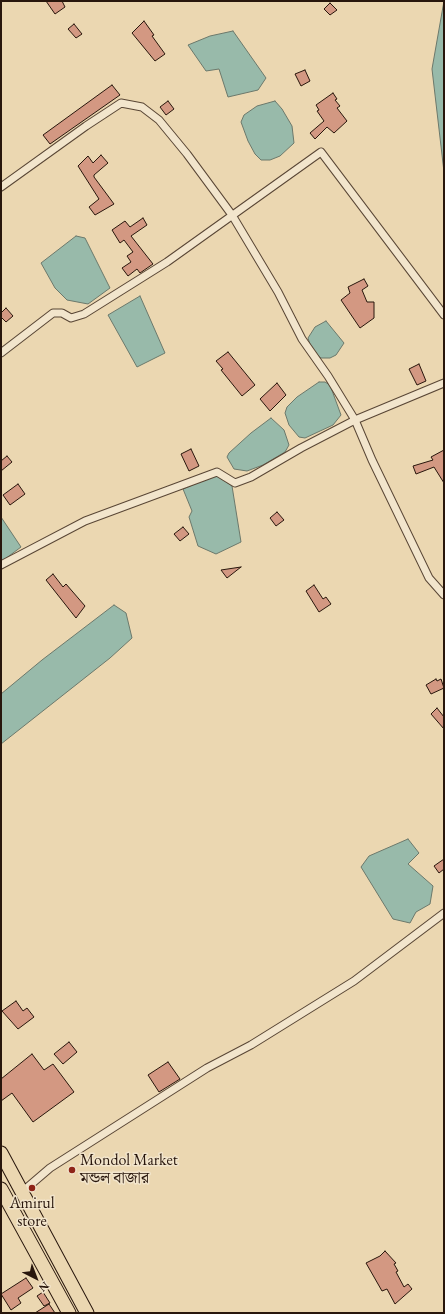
<!DOCTYPE html>
<meta charset="utf-8">
<style>
body{margin:0}
#map{position:relative;width:445px;height:1314px;overflow:hidden;background:#ebd7b1;font-family:"EB Garamond",serif}
canvas{display:block}
.frame{position:absolute;inset:0;border:2px solid #28160c;pointer-events:none}
.north{position:absolute;left:16px;top:1258px;width:40px;height:40px;-webkit-text-stroke:3px #f2e5cc;paint-order:stroke;rotate:138deg;font-size:11px;font-weight:700;line-height:16px;text-align:center;color:#28160c}
.north::after{content:'';display:block;margin:auto;width:14px;height:18px;background:#28160c;clip-path:polygon(50% 0,100% 100%,50% 72%,0 100%)}
</style>
<div id="map">
<canvas width="445" height="1314"></canvas>
<div class="frame"></div>
<div class="north">N</div>
</div>
<script>
const ctx = document.querySelector('canvas').getContext('2d');
ctx.lineJoin = 'round';
function fill(path, color) {
  ctx.fillStyle = color;
  ctx.fill(path, 'evenodd');
}
function poly(rows) {
  const path = new Path2D();
  for (const r of rows) {
    path.moveTo(r[0], r[1]);
    for (let i = 2; i < r.length; i += 2) path.lineTo(r[i], r[i + 1]);
  }
  return path;
}
function strokePath(path, color, width, dash) {
  ctx.strokeStyle = color;
  ctx.lineWidth = width;
  ctx.lineCap = dash ? 'butt' : 'round';
  ctx.setLineDash(dash || []);
  ctx.stroke(path);
}
function label(font, color, halo, rows, align = 'center') {
  ctx.font = font + ' "EB Garamond","Noto Serif Bengali",serif';
  ctx.lineWidth = 3;
  ctx.setLineDash([]);
  ctx.textBaseline = 'middle';
  ctx.strokeStyle = halo;
  ctx.fillStyle = color;
  for (const [text, x, y, turn = 0] of rows) {
    ctx.save();
    ctx.translate(x, y);
    ctx.rotate((+turn || 0) * Math.PI / 180);
    ctx.textAlign = isNaN(turn) ? turn : align;
    if (halo) ctx.strokeText(text, 0, 0);
    ctx.fillText(text, 0, 0);
    ctx.restore();
  }
}
const water = poly([
 [444,1,444,172,432,69,444,1],
 [233,31,266,78,258,90,228,97,219,69,206,71,188,45,210,36,233,31],
 [275,101,282,109,292,126,294,143,280,156,270,160,261,160,255,154,248,141,241,122,244,115,257,106,275,101],
 [76,236,85,238,110,288,88,304,67,300,55,288,41,263,76,236],
 [140,296,165,353,137,367,108,315,140,296],
 [326,321,344,343,336,355,330,358,321,358,312,351,308,338,315,327,326,321],
 [319,382,325,382,330,385,341,415,333,425,305,438,299,437,289,425,285,413,287,407,297,397,319,382],
 [271,418,284,430,289,445,285,452,263,465,247,471,234,469,227,457,229,453,251,433,271,418],
 [216,475,232,486,241,542,216,554,198,546,189,517,192,511,183,489,216,475],
 [1,517,21,547,1,562,1,517],
 [114,605,126,613,132,638,110,658,1,744,1,694,42,660,114,605],
 [408,839,419,853,408,864,433,886,430,904,416,912,410,923,393,919,361,867,369,856,408,839]
]);
fill(water, '#98baaa');
strokePath(water, '#6b786b', 1);
const building = poly([
 [46,1,62,1,65,7,55,14,46,1],
 [330,3,337,10,330,15,324,9,330,3],
 [144,21,154,35,152,36,165,54,155,61,132,33,144,21],
 [74,24,82,34,76,38,68,29,74,24],
 [305,70,310,81,301,86,295,74,305,70],
 [112,85,120,95,50,144,43,135,112,85],
 [333,93,337,99,335,100,340,106,337,108,347,121,334,133,327,127,315,139,310,133,324,121,317,111,319,110,316,105,333,93],
 [168,101,174,109,166,115,160,107,168,101],
 [101,155,108,163,94,175,94,177,114,204,95,215,89,207,99,199,78,166,88,156,93,163,101,155],
 [143,218,147,225,131,236,153,264,140,273,137,269,128,276,122,268,131,262,127,256,133,252,124,240,120,243,112,230,125,221,130,227,143,218],
 [364,279,368,286,362,290,367,302,374,302,374,318,360,328,341,300,350,293,348,287,364,279],
 [6,308,13,316,6,322,1,317,1,313,6,308],
 [228,352,255,385,242,396,221,370,223,369,216,361,228,352],
 [419,364,426,381,417,385,409,369,419,364],
 [277,383,286,395,270,411,260,399,277,383],
 [191,449,199,466,189,471,181,454,191,449],
 [444,450,444,483,434,467,416,474,413,466,433,460,431,457,444,450],
 [7,456,12,462,1,471,1,461,7,456],
 [18,484,25,494,10,505,3,495,18,484],
 [277,512,284,520,276,526,270,518,277,512],
 [183,527,189,534,180,541,174,534,183,527],
 [241,567,227,578,221,570,241,567],
 [53,574,63,587,66,584,85,606,76,618,46,580,53,574],
 [314,585,323,599,326,597,331,604,319,612,306,591,314,585],
 [436,679,437,681,441,679,444,688,431,694,426,685,436,679],
 [437,708,444,717,444,729,431,714,437,708],
 [444,859,444,869,439,873,434,866,444,859],
 [16,1001,23,1011,27,1008,34,1017,18,1029,2,1011,16,1001],
 [69,1042,77,1052,63,1064,54,1054,69,1042],
 [32,1054,44,1070,53,1064,74,1092,33,1122,12,1093,1,1101,1,1079,32,1054],
 [168,1062,180,1079,159,1092,148,1075,168,1062],
 [385,1251,396,1263,394,1264,398,1271,396,1272,404,1287,408,1284,412,1289,395,1304,387,1289,382,1291,366,1263,380,1256,385,1251],
 [26,1278,33,1288,18,1298,21,1303,11,1310,1,1294,26,1278],
 [43,1292,50,1303,44,1306,37,1296,43,1292],
 [49,1304,55,1313,35,1313,49,1304]
]);
fill(building, '#d39882');
strokePath(building, '#28160c', 1);
const street = poly([
 [1,187,86,126,121,103,142,107,159,120,187,154,232,215,278,292,302,339,328,376,355,420,372,460,429,578,444,595],
 [1,353,53,313,62,313,71,318,84,314,167,262,321,152,444,315],
 [1,565,85,521,217,472,235,483,251,477,301,448,355,420,444,383],
 [22,1192,50,1168,207,1068,251,1045,354,981,444,913]
]);
const highway = poly([
 [1,1153,87,1313],
 [1,1189,69,1313]
]);
strokePath(street, '#594635', 9);
strokePath(highway, '#28160c', 15);
strokePath(street, '#f2e5cc', 7);
strokePath(highway, '#ebd7b1', 13);
for (const [x, y, r, color] of [
 [72,1170,4,"#8f2418"],
 [32,1188,4,"#8f2418"]
]) {
  const dot = new Path2D();
  dot.arc(x, y, r, 0, 2 * Math.PI);
  ctx.fillStyle = color;
  ctx.fill(dot);
  strokePath(dot, '#f2e5cc', 1.5);
}
label('16px', '#28160c', '#f2e5cc', [
 ["Mondol Market",80,1161],
 ["মন্ডল বাজার",80,1179],
 ["Amirul",32,1204,"center"],
 ["store",32,1222,"center"]
], 'left');
</script>
